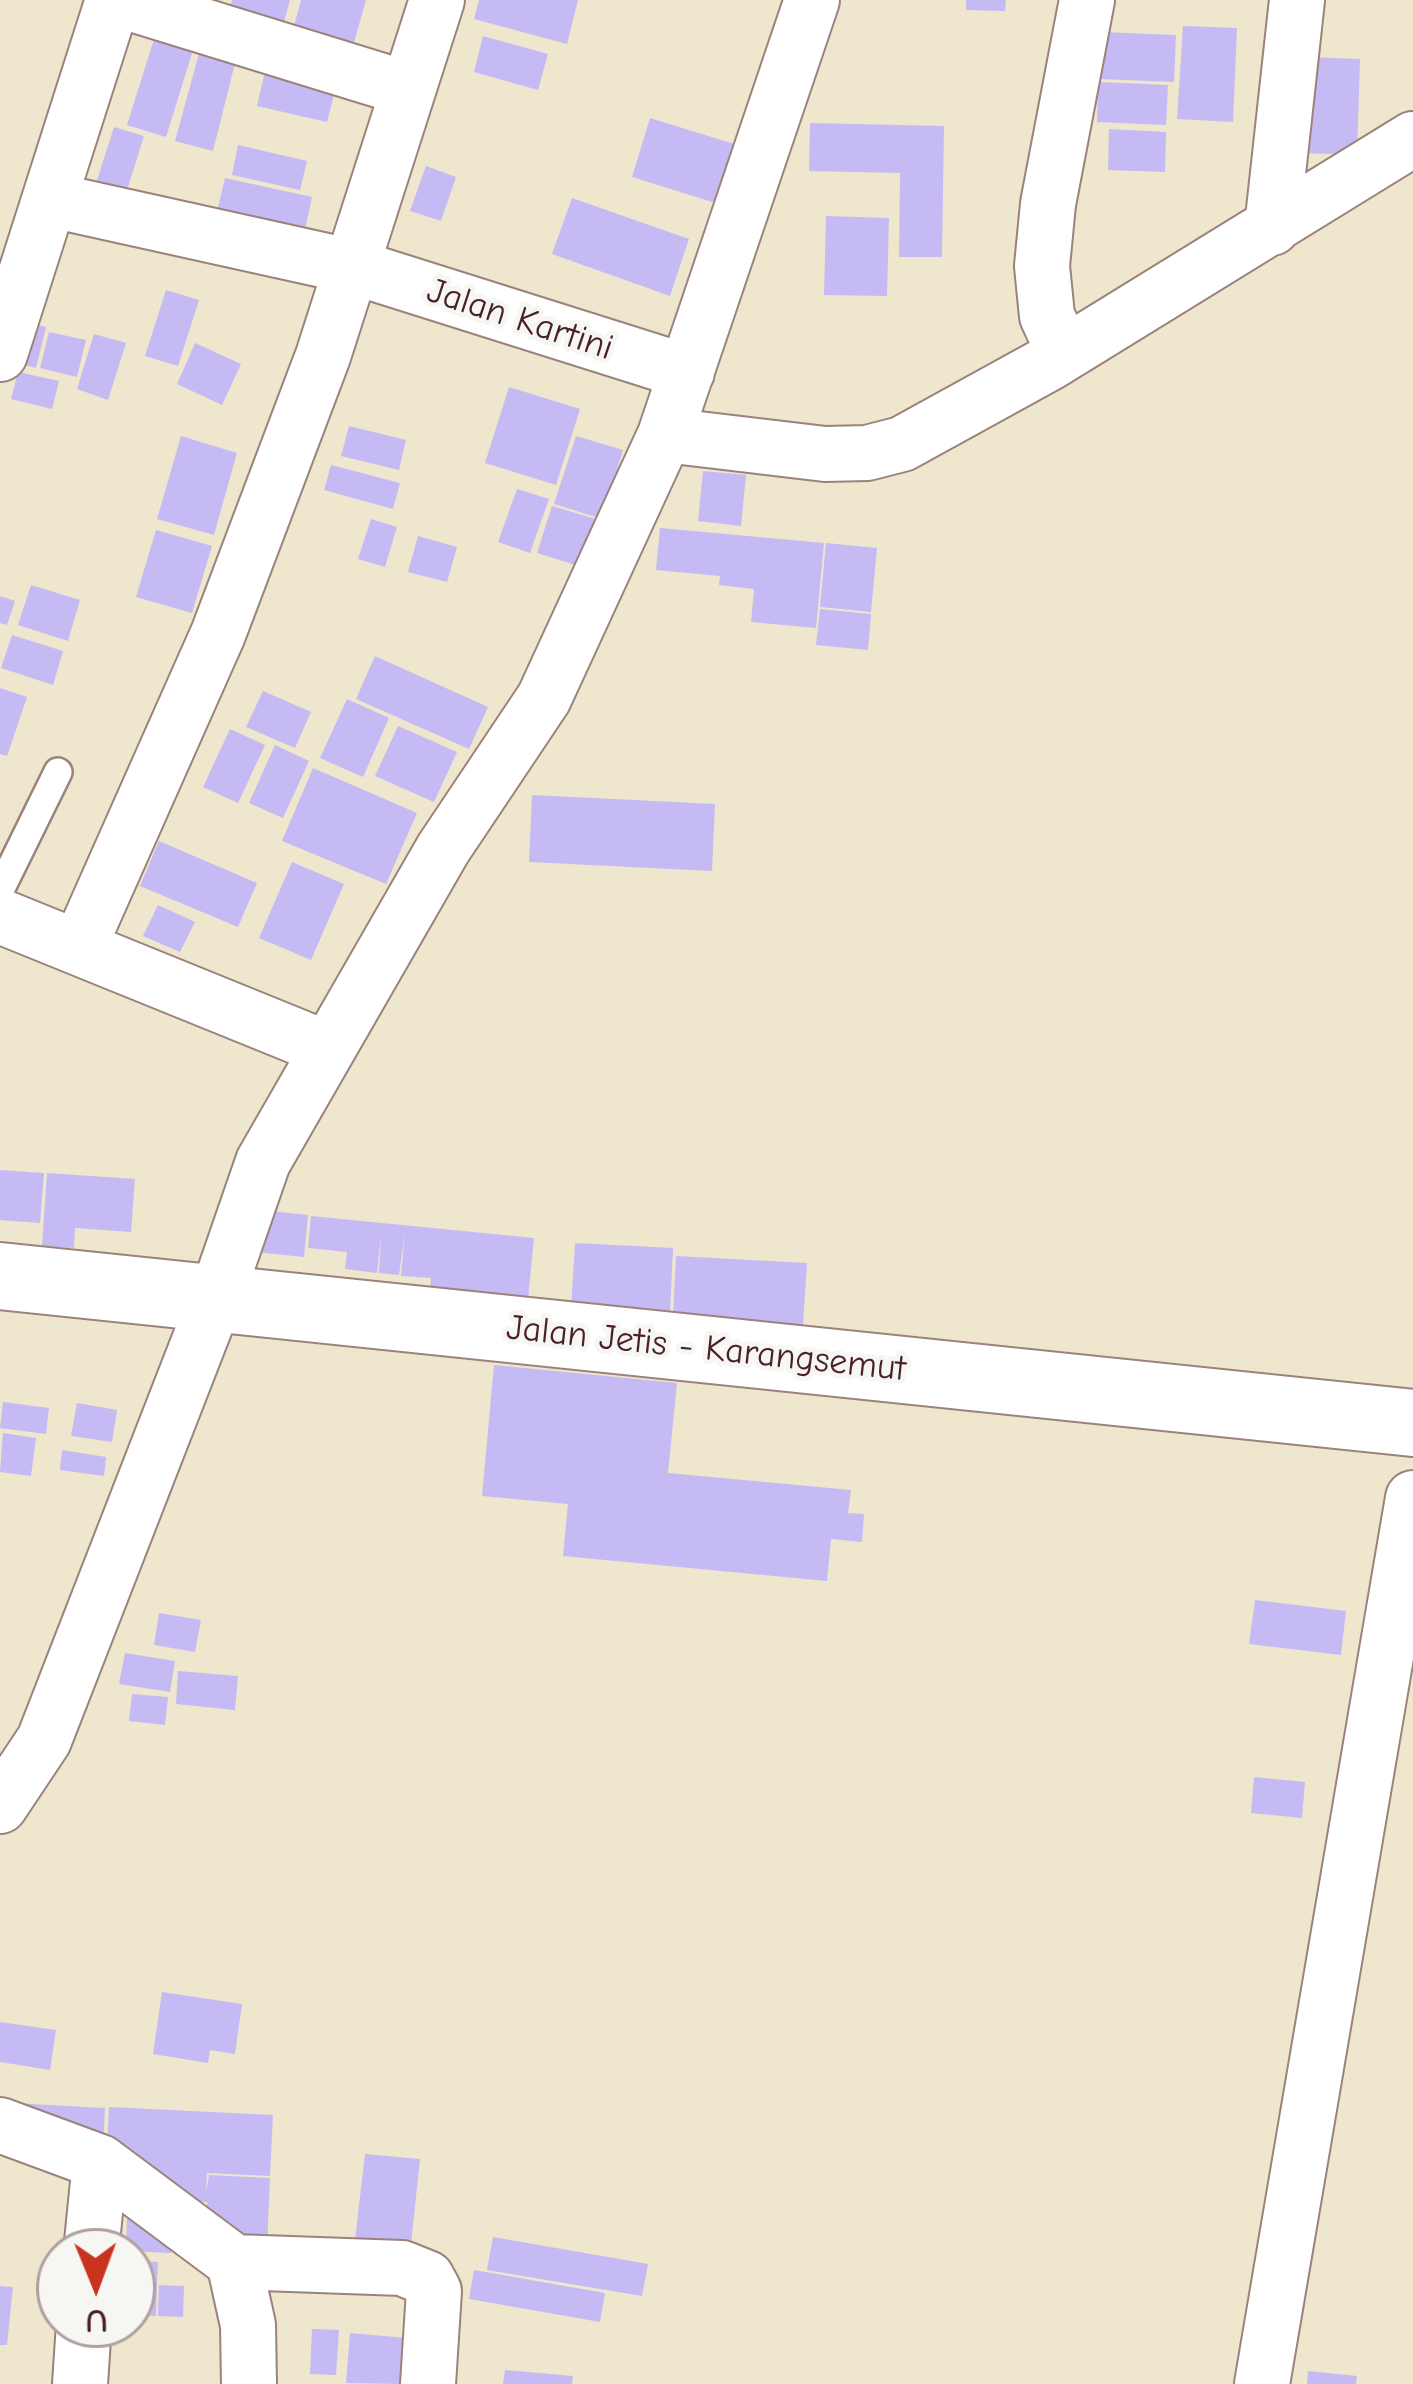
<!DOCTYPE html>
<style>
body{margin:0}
#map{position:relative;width:1413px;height:2384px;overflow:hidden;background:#eee6cd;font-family:"Comic Neue",sans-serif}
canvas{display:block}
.north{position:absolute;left:36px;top:2228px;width:120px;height:120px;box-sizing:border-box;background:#f6f6f2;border:3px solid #b1a0a2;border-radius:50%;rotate:179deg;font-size:33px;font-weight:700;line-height:48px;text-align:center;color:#4a1f2b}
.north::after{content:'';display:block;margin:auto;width:42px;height:54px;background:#c8321e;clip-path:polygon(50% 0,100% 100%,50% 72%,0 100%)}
</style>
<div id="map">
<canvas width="1413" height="2384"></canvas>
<div class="north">U</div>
</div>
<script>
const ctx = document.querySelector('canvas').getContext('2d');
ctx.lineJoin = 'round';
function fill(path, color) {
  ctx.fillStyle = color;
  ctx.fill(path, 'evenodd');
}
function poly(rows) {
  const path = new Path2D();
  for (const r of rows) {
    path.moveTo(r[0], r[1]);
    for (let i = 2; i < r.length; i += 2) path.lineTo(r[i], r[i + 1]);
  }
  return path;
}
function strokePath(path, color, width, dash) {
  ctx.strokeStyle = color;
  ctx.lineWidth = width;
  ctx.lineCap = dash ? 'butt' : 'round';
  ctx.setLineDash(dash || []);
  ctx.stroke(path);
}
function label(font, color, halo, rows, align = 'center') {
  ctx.font = font + ' "Comic Neue",sans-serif';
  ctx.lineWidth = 10;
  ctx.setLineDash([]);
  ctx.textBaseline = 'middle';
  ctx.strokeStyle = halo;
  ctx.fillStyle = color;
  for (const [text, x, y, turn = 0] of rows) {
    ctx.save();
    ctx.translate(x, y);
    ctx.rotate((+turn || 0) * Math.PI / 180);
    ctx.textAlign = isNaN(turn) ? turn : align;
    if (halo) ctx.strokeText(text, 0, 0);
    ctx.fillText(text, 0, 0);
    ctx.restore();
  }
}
fill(poly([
 [232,0,290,0,284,22,230,8],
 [301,0,366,0,353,46,293,30],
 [479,0,578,0,567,44,474,19],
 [966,0,1006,0,1005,11,966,10],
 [1183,26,1237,28,1233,122,1177,119],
 [1102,32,1176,35,1174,82,1099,79],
 [155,36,194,47,166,137,127,125],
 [483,36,548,54,538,90,474,72],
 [200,50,236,59,213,151,175,141],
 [1307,57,1360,59,1357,155,1303,153],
 [266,67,337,83,327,122,257,106],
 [1098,82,1168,85,1166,125,1097,122],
 [650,118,744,147,725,206,632,177],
 [810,123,944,126,942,257,899,257,900,173,809,171],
 [114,127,144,136,123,203,93,193],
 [1109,129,1166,132,1165,172,1108,170],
 [238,145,307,161,300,190,232,175],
 [426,166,456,177,441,221,410,211],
 [225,178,312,197,301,248,213,228],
 [572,198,689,239,670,296,552,254],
 [826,216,889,218,887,296,824,295],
 [166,290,199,300,178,366,145,356],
 [24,321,46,327,36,368,14,362],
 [49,332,86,340,77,377,40,368],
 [94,334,126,343,108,400,77,389],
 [195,343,241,364,222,405,177,384],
 [18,372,59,381,52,409,11,399],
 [509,387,580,409,556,485,485,463],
 [349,426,406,440,399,470,341,456],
 [181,436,237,453,214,535,157,519],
 [576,436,623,450,602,519,554,504],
 [331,465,400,483,393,509,324,490],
 [703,471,746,475,741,526,698,521],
 [517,489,549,499,530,553,498,542],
 [552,506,599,520,585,568,537,553],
 [371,519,397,527,385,567,358,559],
 [660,528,824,543,816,628,751,622,754,589,719,585,720,576,656,570],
 [156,530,212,546,192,613,136,597],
 [418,536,457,547,447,582,408,572],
 [826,543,877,548,871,612,820,607],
 [31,585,80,600,68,641,18,625],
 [0,596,15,601,7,625,0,623],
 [820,609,871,614,868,650,816,645],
 [12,635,63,651,53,685,1,668],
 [375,656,488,707,469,749,356,699],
 [0,688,27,697,7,756,0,754],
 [263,691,311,712,295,748,246,727],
 [347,699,389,718,363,777,320,758],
 [398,726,457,752,434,802,375,776],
 [230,729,265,745,238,803,203,787],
 [275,745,309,761,283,818,249,803],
 [313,768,417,813,386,884,282,841],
 [532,795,715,804,712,871,529,862],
 [159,841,257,883,238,927,140,886],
 [292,862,344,884,311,960,259,938],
 [158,905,195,922,180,952,143,936],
 [0,1170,44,1173,40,1223,0,1220],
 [47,1173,135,1179,131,1232,75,1228,74,1248,42,1246],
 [251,1209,308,1215,304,1257,246,1251],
 [311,1216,534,1238,528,1299,430,1289,431,1278,401,1276,405,1233,399,1275,379,1273,381,1237,377,1273,345,1269,347,1252,308,1248],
 [575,1243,673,1248,670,1314,571,1309],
 [676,1256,807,1263,803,1325,673,1317],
 [494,1365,677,1383,668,1473,851,1490,848,1513,864,1514,862,1542,831,1539,827,1581,563,1556,568,1504,482,1496],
 [3,1402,49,1408,46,1434,0,1428],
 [77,1403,117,1410,112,1442,71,1436],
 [3,1433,36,1438,31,1476,0,1472],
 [62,1450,106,1457,104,1476,60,1470],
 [1255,1600,1346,1611,1341,1655,1249,1644],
 [159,1613,201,1620,195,1652,154,1645],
 [125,1653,175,1661,170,1692,119,1684],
 [178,1671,238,1676,235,1710,176,1704],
 [132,1694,168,1697,165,1725,129,1721],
 [1254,1777,1305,1782,1302,1818,1251,1813],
 [162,1992,242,2004,235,2054,210,2050,208,2063,153,2054],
 [0,2022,56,2030,50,2070,0,2062],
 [12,2103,105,2108,103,2156],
 [109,2107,273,2115,270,2176,207,2173,206,2193,209,2175,270,2178,267,2247,239,2245,207,2211,207,2202,148,2199,106,2165],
 [365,2154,420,2159,409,2263,353,2257],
 [127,2218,173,2220,171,2253,126,2251],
 [493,2237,648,2264,642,2296,487,2270],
 [132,2261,158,2262,156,2316,132,2315],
 [474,2270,605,2293,600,2322,469,2299],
 [159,2285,184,2286,183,2317,158,2316],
 [0,2286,13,2287,7,2345,0,2345],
 [312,2329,339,2330,336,2375,310,2374],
 [350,2333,407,2338,403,2384,346,2383],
 [505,2370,573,2376,572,2384,503,2384],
 [1308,2371,1357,2376,1356,2384,1307,2384]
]), '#c6baf5');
const lane = poly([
 [0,890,58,772]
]);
const street = poly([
 [119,0,408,89],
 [51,200,354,267,687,372],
 [1272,228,1297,0],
 [1064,353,1047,316,1042,266,1048,204,1087,0],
 [0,354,113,0],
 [665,435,825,454,867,453,902,444,1051,362,1413,139],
 [0,916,328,1049],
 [79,947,218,634,323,356,437,0],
 [0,1806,44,1740,216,1298,263,1162,443,849,544,698,665,435,812,0],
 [0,2125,100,2162,91,2252],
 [100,2162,234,2262,248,2325,249,2384],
 [234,2262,402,2268,427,2278,434,2291,428,2384],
 [80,2384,84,2324],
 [1262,2384,1413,1498]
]);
const secondary = poly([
 [0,1276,1413,1423]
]);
strokePath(lane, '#9c827c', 32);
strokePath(street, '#9c827c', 58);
strokePath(secondary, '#9c827c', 70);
strokePath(lane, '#fff', 27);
strokePath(street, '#fff', 54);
strokePath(secondary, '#fff', 66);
label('36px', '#4a1f2b', '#f6f6f2', [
 ["Jalan Kartini",520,320,18],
 ["Jalan Jetis - Karangsemut",706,1349,6]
]);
</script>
